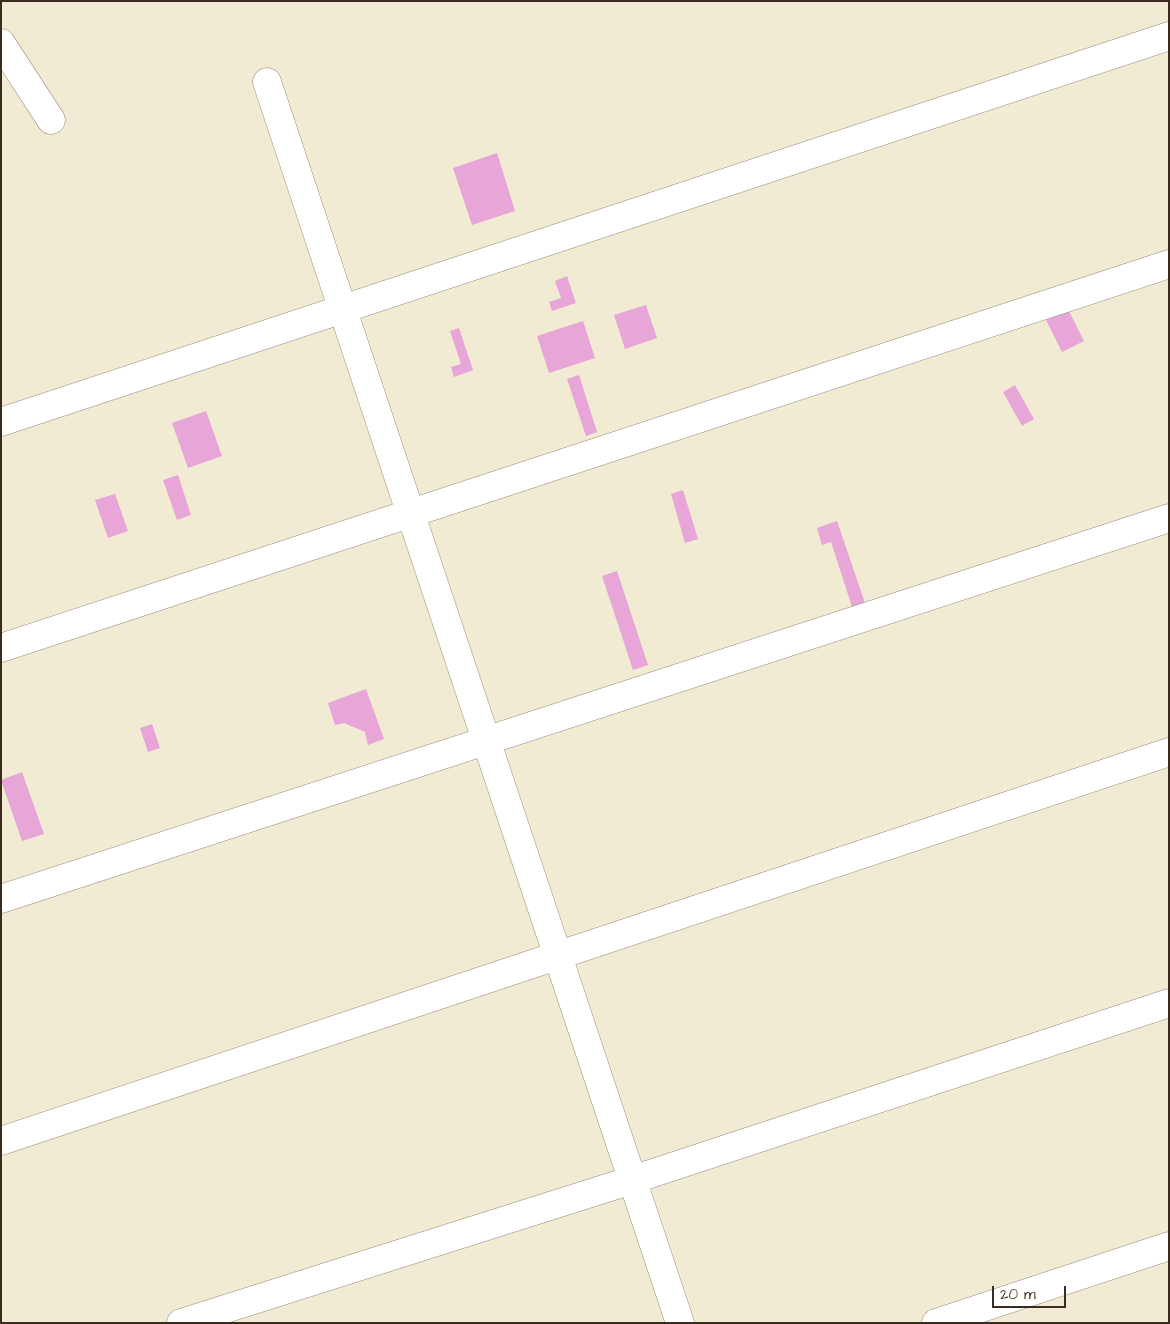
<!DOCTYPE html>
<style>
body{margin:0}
#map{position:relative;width:1170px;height:1324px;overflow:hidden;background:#f1ebd3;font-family:"Architects Daughter",sans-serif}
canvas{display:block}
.frame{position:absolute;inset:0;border:2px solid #3b2a1e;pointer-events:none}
.scale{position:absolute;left:992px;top:1286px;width:74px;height:22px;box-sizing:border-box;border:2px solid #3b2a1e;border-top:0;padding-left:6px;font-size:15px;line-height:18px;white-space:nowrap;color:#3b2a1e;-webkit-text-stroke:4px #fdfcf7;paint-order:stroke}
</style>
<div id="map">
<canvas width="1170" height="1324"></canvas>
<div class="frame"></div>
<div class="scale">20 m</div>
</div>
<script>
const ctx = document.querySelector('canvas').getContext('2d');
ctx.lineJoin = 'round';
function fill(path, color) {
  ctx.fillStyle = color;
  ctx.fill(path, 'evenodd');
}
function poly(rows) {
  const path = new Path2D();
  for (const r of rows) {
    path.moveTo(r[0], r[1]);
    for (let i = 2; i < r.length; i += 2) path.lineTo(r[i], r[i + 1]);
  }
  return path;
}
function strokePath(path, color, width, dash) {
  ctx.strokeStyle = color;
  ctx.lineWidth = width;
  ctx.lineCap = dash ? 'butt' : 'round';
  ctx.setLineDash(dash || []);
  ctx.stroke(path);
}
fill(poly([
 [497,153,515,211,472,225,453,168],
 [567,276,576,303,552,311,549,302,561,298,555,281],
 [646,305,657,338,625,349,614,315],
 [1067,307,1084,341,1062,352,1045,318],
 [583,321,595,358,549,373,537,336],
 [459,328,473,370,454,377,451,367,461,364,450,331],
 [579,375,597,432,586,436,567,379],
 [1015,385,1034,419,1022,426,1003,392],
 [206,411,222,456,188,468,172,423],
 [178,475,191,515,177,520,163,480],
 [683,490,698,539,685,543,671,494],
 [115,494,128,531,108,538,95,500],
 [837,521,866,606,853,610,831,542,822,545,817,528],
 [617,571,648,665,633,670,602,576],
 [366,689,384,739,368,745,365,732,344,723,335,725,328,703],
 [152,724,160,748,148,752,140,728],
 [22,772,44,834,22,841,1,780]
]), '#e8a5d8');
const minor = poly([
 [1,43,51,120],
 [267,82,680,1323],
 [1,422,1169,36],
 [1,648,1169,264],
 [1,899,1169,518],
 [1,1141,1169,752],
 [181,1323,632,1180,1169,1003],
 [936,1323,1169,1246]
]);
strokePath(minor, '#968a78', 29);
strokePath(minor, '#fff', 28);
</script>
